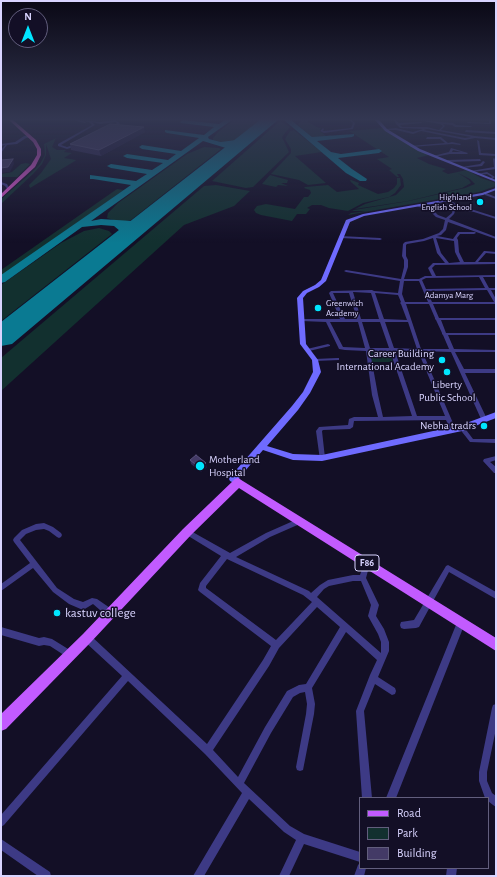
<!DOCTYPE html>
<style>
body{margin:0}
#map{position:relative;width:497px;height:877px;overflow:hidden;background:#130f26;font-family:"Alegreya Sans",sans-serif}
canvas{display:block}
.frame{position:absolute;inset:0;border:2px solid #d9d4ff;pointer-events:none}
.legend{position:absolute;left:359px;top:797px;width:130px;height:72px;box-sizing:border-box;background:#130f26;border:1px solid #625e7d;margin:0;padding:5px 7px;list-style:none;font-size:12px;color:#d9d4ff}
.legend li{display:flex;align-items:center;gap:8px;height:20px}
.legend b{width:20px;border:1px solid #625e7d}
.north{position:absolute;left:8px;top:8px;width:40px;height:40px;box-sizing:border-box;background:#130f26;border:1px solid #625e7d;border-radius:50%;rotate:0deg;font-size:11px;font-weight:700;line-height:16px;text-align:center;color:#d9d4ff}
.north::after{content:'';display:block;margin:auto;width:14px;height:18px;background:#00e5ff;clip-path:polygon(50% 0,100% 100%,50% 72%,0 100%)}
</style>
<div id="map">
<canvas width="497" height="877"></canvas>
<div class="frame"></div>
<ul class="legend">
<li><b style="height:5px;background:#c25bff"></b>Road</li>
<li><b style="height:11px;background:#12302f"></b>Park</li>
<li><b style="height:11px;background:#433a66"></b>Building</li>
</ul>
<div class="north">N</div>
</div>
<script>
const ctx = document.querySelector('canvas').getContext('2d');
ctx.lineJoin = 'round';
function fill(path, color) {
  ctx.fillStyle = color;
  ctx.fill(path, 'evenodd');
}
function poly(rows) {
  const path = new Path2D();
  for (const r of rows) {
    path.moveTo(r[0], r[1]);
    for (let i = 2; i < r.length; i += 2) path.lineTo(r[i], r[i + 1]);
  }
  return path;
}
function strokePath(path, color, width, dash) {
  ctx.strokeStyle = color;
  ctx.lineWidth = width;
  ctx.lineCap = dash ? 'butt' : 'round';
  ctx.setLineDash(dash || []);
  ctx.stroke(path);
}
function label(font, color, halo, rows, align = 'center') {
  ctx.font = font + ' "Alegreya Sans",sans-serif';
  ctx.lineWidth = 3;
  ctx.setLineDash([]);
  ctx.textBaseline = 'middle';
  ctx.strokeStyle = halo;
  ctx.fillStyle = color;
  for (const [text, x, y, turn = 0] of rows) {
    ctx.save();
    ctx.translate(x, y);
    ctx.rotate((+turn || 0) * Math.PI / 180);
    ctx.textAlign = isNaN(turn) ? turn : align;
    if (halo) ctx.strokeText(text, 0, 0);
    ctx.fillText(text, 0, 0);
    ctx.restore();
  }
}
fill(poly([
 [234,120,262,120,235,142,225,143,213,140,213,138,218,132],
 [302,120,307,120,308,122,317,127,321,128,320,131,326,136,330,135,334,137,313,138,299,126,298,124],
 [280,121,290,127,282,137,289,152,253,187,246,188,212,181],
 [382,128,429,155,417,158,429,164,446,169,442,171,448,174,467,170,481,178,496,183,496,186,479,192,348,215,351,213,367,211,352,211,354,210,409,201,465,188,475,184,470,179,458,173,469,180,471,183,462,188,408,201,355,209,365,204,396,195,404,187,403,179,400,174,397,174,399,177,397,177,389,170,392,169,377,159,389,157,349,131],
 [294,130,322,152,295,156,326,183,308,185,299,180,271,174,291,153,291,149,285,139,290,131],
 [56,138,52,147,57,150,66,150,64,152,72,153,64,158,76,160,75,161,30,188,29,185,41,173,51,159,46,144,46,155,42,164,33,174,1,204,1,199,32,172,40,164,45,155,44,144],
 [204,147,219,148,221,149,131,220,120,222,107,218,108,213,118,203,187,154],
 [26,163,30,164,17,177,1,177,1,174,12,172,21,164],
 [270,175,288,180,287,183,281,183,288,186,278,185,276,187,262,184],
 [397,178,400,178,401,185,395,193,389,197,363,203,348,211,329,208,321,205,312,205,307,208,310,209,306,214,297,214,292,221,261,215,256,213,254,210,257,206,266,204,295,209,304,197,308,197,311,193,310,190,304,188,305,187,328,185,337,192,359,189,351,182,350,180,351,180,359,183,358,185,378,194,388,192,394,188,397,184],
 [216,185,250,191,234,206,184,225,1,391,1,358,204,186],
 [117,189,124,190,1,276,1,270],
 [99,228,109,231,112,234,1,321,1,285,61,243,84,231],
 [387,350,390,352,393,362,372,362,371,351]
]), '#12302f');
fill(poly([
 [183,120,219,124,225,120,232,120,208,137,209,139,221,142,244,139,247,141,232,145,234,148,234,151,231,153,229,152,226,148,203,141,91,221,101,219,132,221,146,217,149,218,150,220,149,222,133,227,127,227,130,231,128,239,122,239,120,231,114,226,101,225,82,227,5,282,1,283,1,275,131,185,93,179,90,179,90,175,136,181,147,174,111,168,107,166,111,164,152,170,163,163,127,158,123,156,127,154,168,160,176,154,142,149,139,147,142,145,181,151,199,138,167,133,165,132,165,130,204,135,214,127,181,123,180,122,183,120],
 [284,120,291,120,312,137,354,134,354,136,352,137,317,141,331,152,341,154,379,149,382,151,379,153,338,158,352,169,367,179,366,181,360,181,346,173,284,120]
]), '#0a7a92');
fill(poly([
 [260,120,278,120,12,344,1,346,1,322,260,120]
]), '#0a7a92');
fill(poly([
 [73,120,79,120,86,122,85,123,73,120],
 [81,120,100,122,115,120,120,123,113,128,112,127,117,123,115,122,100,124,92,122,95,125,61,145,67,147,76,144,77,146,67,149,58,146,58,144,92,125,89,122,81,120],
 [349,120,352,120,355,123,353,129,324,133,320,131,323,128,324,129,323,131,324,131,351,128,353,123,349,120],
 [394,120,396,120,399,123,421,122,422,123,400,125,402,127,427,127,439,130,443,126,440,124,418,120,453,123,456,125,471,126,472,127,455,127,452,125,443,124,445,126,441,130,475,136,496,138,496,140,475,138,465,140,421,131,413,134,396,130,385,130,386,129,396,128,413,132,423,129,400,128,396,124,394,120],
 [427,129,471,137,465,138,424,130,427,129],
 [489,120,491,120,491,124,467,123,468,122,489,123,489,120],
 [466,130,496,132,496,134,465,132,466,130],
 [30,135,31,137,26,138,17,144,7,145,1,153,1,150,5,145,1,146,1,144,15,142,24,136,30,135],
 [427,137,441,137,448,143,452,142,461,144,460,145,452,144,411,147,410,146,445,143,440,139,426,139,427,137],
 [477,140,479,141,481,153,496,154,496,156,479,155,477,140],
 [451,148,468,153,467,154,450,154,434,157,433,156,449,152,451,148],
 [453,150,461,152,452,152,453,150],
 [494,158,495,159,496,169,472,172,471,171,494,167,493,159,494,158],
 [480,159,481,161,448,162,447,161,448,160,480,159],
 [483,161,485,162,482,166,463,168,462,167,480,164,483,161],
 [487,172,495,177,491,180,490,179,492,177,487,174,478,175,477,174,487,172],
 [1,182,7,184,10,190,8,190,5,186,1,184,1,182],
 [486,193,496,197,496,199,485,195,485,193,486,193],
 [449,199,457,205,457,207,474,210,496,217,496,219,474,212,456,209,454,214,449,219,496,237,496,239,448,222,446,230,441,235,437,236,453,239,458,232,475,232,476,233,474,234,460,234,457,238,458,240,459,252,464,262,475,262,484,251,485,251,496,252,496,254,486,253,478,262,496,262,496,264,435,265,432,268,436,276,496,275,496,277,483,277,489,288,496,288,496,290,491,290,496,299,496,304,433,304,439,318,496,318,496,320,441,320,446,333,496,333,496,335,448,335,454,349,496,350,496,352,455,352,464,369,496,369,496,373,465,373,487,419,484,421,481,419,451,352,422,351,456,430,455,431,451,431,446,420,354,421,353,427,350,429,323,430,322,431,325,458,324,460,320,460,316,431,319,427,348,425,349,419,354,417,378,417,372,395,366,351,345,350,339,349,326,322,301,321,299,320,301,319,340,319,329,293,331,291,372,290,374,291,398,293,400,281,346,272,344,271,346,270,401,279,404,267,404,260,402,256,403,244,405,242,423,239,439,233,443,229,445,220,436,217,431,212,417,206,420,205,433,210,438,215,446,218,452,213,454,206,448,201,447,200,449,199],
 [433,238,437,253,445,263,433,263,428,268,432,276,425,276,419,279,404,279,408,267,408,260,406,256,406,245,407,244,424,241,433,238],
 [436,238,454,241,455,252,460,262,449,263,441,253,436,238],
 [479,277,485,288,426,289,422,280,426,278,479,277],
 [404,281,419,281,428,302,405,302,402,294,404,281],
 [487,290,494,302,432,302,427,291,487,290],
 [353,292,371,293,379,319,361,319,353,292],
 [333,293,349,293,357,319,345,319,333,293],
 [375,293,398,295,401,302,400,303,401,304,407,320,384,319,375,293],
 [406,304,429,304,435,318,435,319,436,320,442,333,442,334,443,335,449,349,421,349,406,304],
 [330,322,358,322,365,348,343,347,330,322],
 [362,322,380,322,389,348,370,348,362,322],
 [385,322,408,322,417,349,394,348,385,322],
 [370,351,390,351,412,416,383,417,378,395,370,351],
 [395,351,418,351,445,416,417,416,395,351],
 [340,236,380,238,382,239,380,240,341,238,339,237,340,236],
 [328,344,330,345,330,346,309,351,307,350,307,349,328,344],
 [337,358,339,358,339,360,315,361,313,360,315,359,337,358],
 [462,426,464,427,473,439,496,439,496,443,470,442,459,428,462,426],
 [496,456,496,460,490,462,496,467,496,473,494,473,483,461,484,459,496,456],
 [300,518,302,519,303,521,302,523,270,537,236,557,309,591,311,593,320,585,328,580,353,575,360,575,365,561,367,560,369,561,370,563,366,578,379,605,376,616,384,629,389,642,389,651,378,677,395,688,396,691,395,694,392,695,375,684,364,711,372,798,362,798,356,711,370,675,377,660,346,632,312,688,315,704,314,714,303,770,300,771,297,770,296,767,306,714,307,704,305,692,300,693,293,697,271,733,244,783,290,826,304,834,360,852,360,862,304,844,289,876,279,876,296,840,284,832,249,799,204,876,193,876,242,793,205,754,128,681,4,825,1,827,1,815,122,676,84,641,83,638,84,635,87,634,90,635,207,744,263,660,271,646,200,592,198,590,200,583,221,556,185,534,184,532,185,530,187,529,189,530,230,553,266,533,300,518],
 [227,559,303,595,312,602,276,640,206,588,206,586,227,559],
 [353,581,361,581,371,605,368,616,378,634,381,642,381,653,317,597,324,589,329,586,353,581],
 [317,607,340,627,306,684,299,685,287,691,265,727,238,777,213,750,269,666,279,648,317,607],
 [44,523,53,527,61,533,62,535,61,537,59,538,57,537,49,531,44,529,36,530,26,534,20,540,57,588,74,599,83,602,92,598,97,599,113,610,114,613,113,616,110,617,107,616,93,604,83,610,69,604,53,592,33,568,1,591,1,584,30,563,14,542,13,540,14,538,22,530,36,524,44,523],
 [448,565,496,592,496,599,449,572,419,627,416,628,404,629,401,628,400,625,401,622,414,620,446,566,448,565],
 [461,619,464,620,465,623,396,798,386,798,458,620,461,619],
 [1,627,39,638,44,637,52,639,73,652,74,655,73,658,70,659,50,646,44,645,39,646,1,635,1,627],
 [496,704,496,729,487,772,487,781,492,793,496,796,496,807,493,805,488,801,488,798,485,798,479,781,479,772,492,708,493,705,496,704],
 [1,839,4,841,50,872,51,876,38,876,1,850,1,839],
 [360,863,360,868,366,868,364,876,354,876,358,865,360,863],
 [447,868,457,868,456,876,446,876,447,868]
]), '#3d3a85');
fill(poly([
 [375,120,379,120,387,129,420,149,496,180,496,182,418,151,385,131,375,120],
 [496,188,496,190,483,195,364,216,350,222,326,281,319,287,307,293,303,298,306,344,318,360,321,372,310,393,298,410,267,446,293,454,322,455,461,425,496,412,496,418,462,431,322,461,293,460,263,450,239,478,242,482,241,484,238,485,230,481,229,479,230,477,292,406,303,392,313,372,312,360,300,344,297,298,303,291,315,285,321,280,346,220,363,214,482,193,496,188]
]), '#6f6bff');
fill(poly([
 [238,478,496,638,496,651,239,488,191,535,91,642,6,729,1,731,1,714,83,634,183,529,235,479,238,478]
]), '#c25bff');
fill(poly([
 [9,120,13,120,36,140,41,149,41,155,35,167,1,198,1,194,31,165,37,155,37,149,33,142,9,120]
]), '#e055d1');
fill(poly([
 [145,132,101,156,71,150,70,144],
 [190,460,207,467,201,472,191,464]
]), '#312854');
fill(poly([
 [144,127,145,132,101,156,99,150],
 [13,159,14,164,10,172,1,173,1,168],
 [206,463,207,467,201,472,200,468]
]), '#1d163a');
const building = poly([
 [110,124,144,127,99,150,70,144,110,124],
 [13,159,8,167,1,168,1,160,13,159],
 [196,455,206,463,200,468,190,460,196,455]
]);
fill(building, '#433a66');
strokePath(building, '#5a527e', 1);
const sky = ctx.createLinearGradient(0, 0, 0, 243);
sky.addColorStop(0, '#0a0815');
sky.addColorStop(0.49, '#333752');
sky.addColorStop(1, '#33375200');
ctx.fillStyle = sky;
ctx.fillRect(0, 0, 497, 243);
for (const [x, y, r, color] of [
 [480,202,4,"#00e5ff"],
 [318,308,4,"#00e5ff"],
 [442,360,4,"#00e5ff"],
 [447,372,4,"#00e5ff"],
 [484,426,4,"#00e5ff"],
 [200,466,5,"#00e5ff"],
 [57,613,4,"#00e5ff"]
]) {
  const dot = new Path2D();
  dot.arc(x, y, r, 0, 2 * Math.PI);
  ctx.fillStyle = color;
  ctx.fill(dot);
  strokePath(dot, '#130f26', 1.5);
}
label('9px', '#d9d4ff', '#130f26', [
 ["Highland",472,197],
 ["English School",472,207],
 ["Greenwich",326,303,"left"],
 ["Academy",326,313,"left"]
], 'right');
label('9px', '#d9d4ff', '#130f26', [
 ["Adamya Marg",449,295]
]);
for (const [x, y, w] of [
 [367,563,24]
]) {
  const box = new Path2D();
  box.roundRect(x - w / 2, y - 8, w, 16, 3);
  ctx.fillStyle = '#130f26';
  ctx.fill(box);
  strokePath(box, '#d9d4ff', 1);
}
label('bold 10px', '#d9d4ff', null, [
 ["F86",367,563]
]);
label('11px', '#d9d4ff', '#130f26', [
 ["Career Building",434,354],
 ["International Academy",434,367],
 ["Liberty",447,385,"center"],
 ["Public School",447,398,"center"],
 ["Nebha tradrs",476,426],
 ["Motherland",209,460,"left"],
 ["Hospital",209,473,"left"]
], 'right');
label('13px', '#d9d4ff', '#130f26', [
 ["kastuv college",65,613]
], 'left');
</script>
